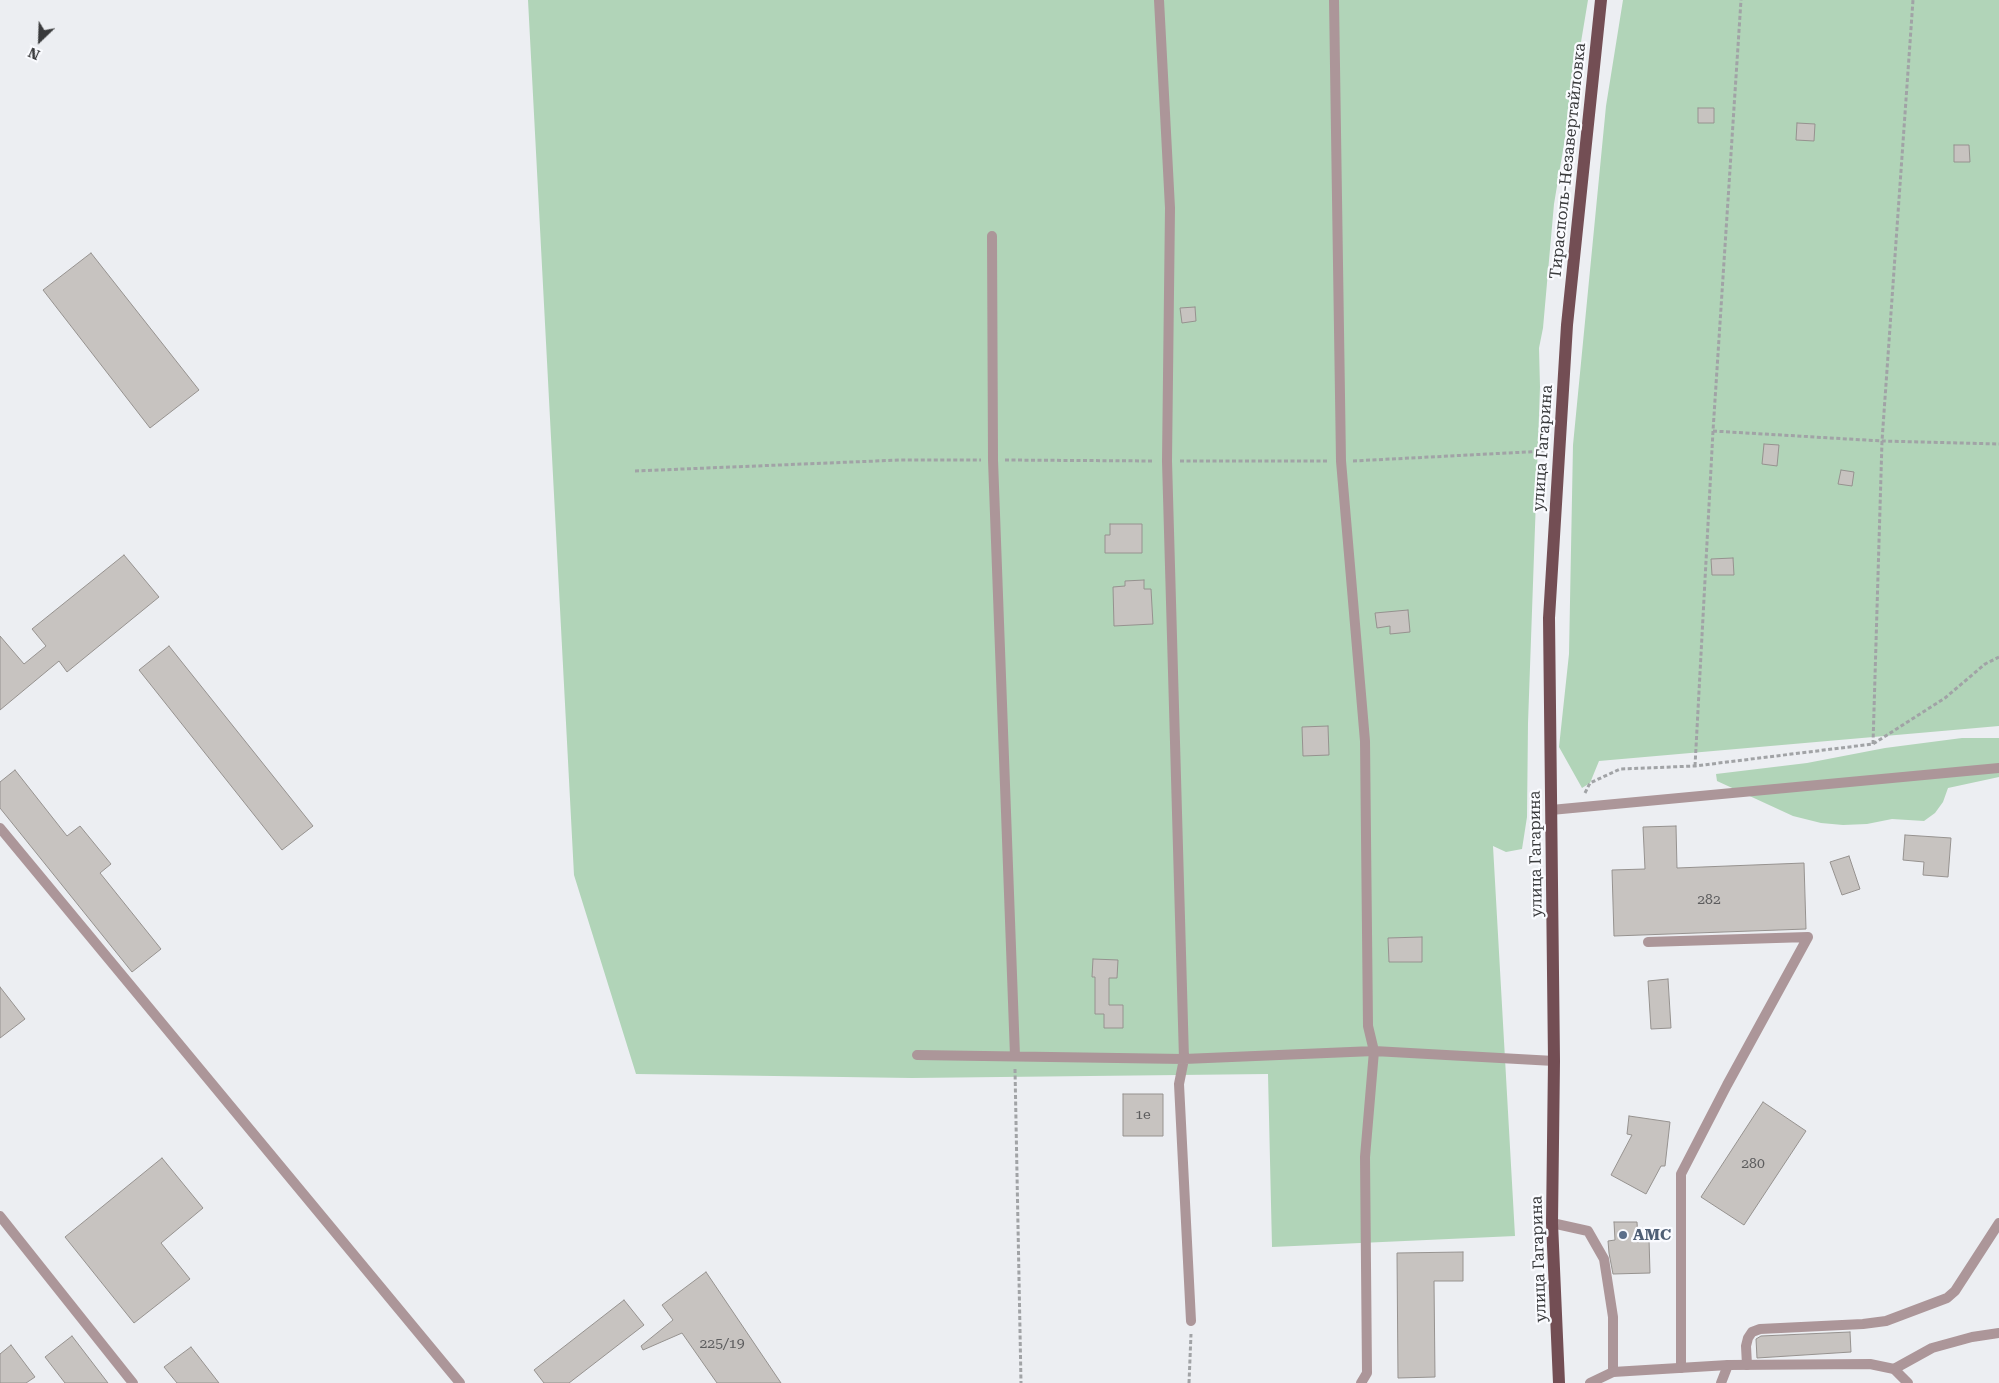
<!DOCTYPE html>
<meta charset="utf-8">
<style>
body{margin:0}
#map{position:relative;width:1999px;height:1383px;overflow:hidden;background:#eceef2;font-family:"Roboto Serif",serif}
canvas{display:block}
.north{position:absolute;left:15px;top:15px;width:50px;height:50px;-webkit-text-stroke:4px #fafbff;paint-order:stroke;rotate:204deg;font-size:14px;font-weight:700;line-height:20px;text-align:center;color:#393a3c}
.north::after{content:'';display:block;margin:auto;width:18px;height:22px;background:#393a3c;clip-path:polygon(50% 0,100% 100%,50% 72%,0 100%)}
</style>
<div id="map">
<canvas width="1999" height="1383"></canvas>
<div class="north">N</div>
</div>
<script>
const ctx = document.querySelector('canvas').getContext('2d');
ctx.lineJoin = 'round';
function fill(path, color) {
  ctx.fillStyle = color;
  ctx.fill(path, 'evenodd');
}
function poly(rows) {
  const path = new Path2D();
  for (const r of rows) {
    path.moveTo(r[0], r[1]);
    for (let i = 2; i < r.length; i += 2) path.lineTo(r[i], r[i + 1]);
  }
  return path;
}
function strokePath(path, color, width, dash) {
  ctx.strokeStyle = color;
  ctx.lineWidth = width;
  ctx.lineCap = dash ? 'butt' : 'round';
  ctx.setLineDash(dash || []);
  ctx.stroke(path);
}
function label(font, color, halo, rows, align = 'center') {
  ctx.font = font + ' "Roboto Serif",serif';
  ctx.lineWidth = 4.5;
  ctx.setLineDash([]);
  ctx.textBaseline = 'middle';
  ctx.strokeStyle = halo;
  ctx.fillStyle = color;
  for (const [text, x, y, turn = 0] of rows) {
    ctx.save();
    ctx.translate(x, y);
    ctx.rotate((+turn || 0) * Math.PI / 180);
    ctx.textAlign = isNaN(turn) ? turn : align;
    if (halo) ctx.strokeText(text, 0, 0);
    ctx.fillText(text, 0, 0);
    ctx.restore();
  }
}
fill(poly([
 [528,0,1588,0,1554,204,1543,328,1539,348,1540,387,1528,723,1527,817,1522,849,1506,852,1493,846,1515,1236,1272,1247,1268,1074,912,1078,636,1074,574,875],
 [1623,0,1999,0,1999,726,1599,761,1590,783,1582,788,1559,747,1569,654,1573,445,1606,106],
 [1962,738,1999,738,1999,777,1948,788,1943,802,1935,813,1924,821,1892,819,1867,824,1843,825,1821,823,1793,816,1717,781,1716,774,1807,763,1885,748]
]), '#b1d4b8');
const building = poly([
 [1698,108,1714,108,1714,123,1698,123,1698,108],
 [1797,123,1815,124,1814,141,1796,140,1797,123],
 [1954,145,1969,145,1970,162,1954,162,1954,145],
 [91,253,199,390,150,428,43,290,91,253],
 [1195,307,1196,321,1182,323,1180,308,1195,307],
 [1764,444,1779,445,1777,466,1762,464,1764,444],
 [1841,470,1854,472,1852,486,1838,484,1841,470],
 [1110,524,1142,524,1142,553,1105,553,1105,535,1110,535,1110,524],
 [124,555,159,597,67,672,59,661,0,710,0,636,24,664,46,646,32,629,124,555],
 [1733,558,1734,575,1712,575,1711,559,1733,558],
 [1144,580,1144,589,1151,589,1153,624,1114,626,1113,587,1125,586,1125,581,1144,580],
 [1408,610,1410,632,1390,634,1390,626,1377,628,1375,613,1408,610],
 [169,646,313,826,282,850,139,670,169,646],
 [1328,726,1329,755,1303,756,1302,727,1328,726],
 [15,770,67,836,80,826,111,864,100,873,161,949,132,972,0,808,0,782,15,770],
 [1676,826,1677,868,1804,863,1806,929,1614,936,1612,870,1645,869,1643,827,1676,826],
 [1905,835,1951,838,1948,877,1923,875,1924,862,1903,860,1905,835],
 [1849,856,1860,889,1842,895,1830,862,1849,856],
 [1422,937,1422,962,1389,962,1388,938,1422,937],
 [1093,959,1118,960,1117,978,1109,978,1109,1005,1123,1005,1123,1028,1104,1028,1104,1014,1095,1014,1095,977,1092,977,1093,959],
 [1668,979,1671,1028,1651,1029,1648,981,1668,979],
 [0,987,25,1019,0,1038,0,987],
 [1123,1094,1163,1094,1163,1136,1123,1136,1123,1094],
 [1763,1102,1806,1131,1744,1225,1701,1197,1763,1102],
 [1629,1116,1670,1122,1665,1166,1661,1166,1646,1194,1611,1175,1632,1135,1627,1134,1629,1116],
 [162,1158,203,1208,161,1243,190,1279,134,1323,65,1237,162,1158],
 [1614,1222,1637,1222,1638,1239,1649,1239,1650,1273,1613,1274,1609,1253,1608,1241,1615,1240,1614,1222],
 [1463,1252,1463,1281,1434,1281,1435,1377,1398,1378,1397,1253,1463,1252],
 [706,1272,781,1383,717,1383,682,1333,643,1350,641,1346,673,1320,662,1305,706,1272],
 [624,1300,644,1325,569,1383,544,1383,534,1370,624,1300],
 [1850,1332,1851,1352,1757,1358,1756,1339,1761,1336,1850,1332],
 [72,1336,108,1383,65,1383,45,1357,72,1336],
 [11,1345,35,1377,26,1383,0,1383,0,1354,11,1345],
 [191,1347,219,1383,177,1383,164,1367,191,1347]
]);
fill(building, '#c7c3c0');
strokePath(building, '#96928f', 1);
strokePath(poly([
 [1713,431,1882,441,1999,444],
 [1005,460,1154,461],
 [1180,461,1329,461],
 [1353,461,1546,451],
 [635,471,900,460,981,460],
 [1873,744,1882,441,1913,0],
 [1695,766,1713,431,1741,0],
 [1585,793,1590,783,1620,769,1695,766,1873,744,1945,698,1985,664,1999,657],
 [1015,1069,1021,1383],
 [1189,1383,1191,1334]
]), '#a1a3a6', 3, [4, 2.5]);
strokePath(poly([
 [1159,0,1170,208,1167,461,1184,1059,1179,1084,1191,1321],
 [1334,0,1341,461,1365,741,1368,1026,1374,1051,1365,1157,1367,1373,1361,1383],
 [992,236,993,460,1015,1056],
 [1551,810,1999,768],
 [0,828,460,1383],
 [1648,942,1808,937,1727,1085,1681,1174,1681,1368],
 [917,1055,1184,1059,1374,1051,1554,1061],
 [0,1216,133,1383],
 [1552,1223,1588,1231,1604,1259,1613,1317,1613,1372],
 [1747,1365,1746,1346,1748,1338,1752,1332,1760,1329,1863,1324,1886,1321,1947,1298,1955,1291,1999,1223],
 [1894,1369,1932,1348,1972,1337,1999,1333],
 [1721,1383,1728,1365]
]), '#ac9699', 10);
strokePath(poly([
 [1590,1383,1613,1372,1728,1365,1870,1364,1894,1369,1908,1383]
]), '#ac9699', 10);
strokePath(poly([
 [1559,1383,1552,1223,1554,1061,1549,618,1567,325,1601,0]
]), '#734e54', 12);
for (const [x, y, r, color] of [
 [1623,1235,5,"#5c6f8a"]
]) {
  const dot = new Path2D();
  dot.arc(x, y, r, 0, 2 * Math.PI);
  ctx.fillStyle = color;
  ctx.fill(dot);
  strokePath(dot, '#fafbff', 2);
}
label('14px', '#5c5c5d', null, [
 ["282",1709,900],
 ["1е",1143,1115],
 ["280",1753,1164],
 ["225/19",722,1344]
]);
label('16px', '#393a3c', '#fafbff', [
 ["Тирасполь-Незавертайловка",1568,161,-84],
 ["улица Гагарина",1543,448,-86],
 ["улица Гагарина",1536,854,-91],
 ["улица Гагарина",1539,1259,-92]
]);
label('bold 16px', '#4e5e75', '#fafbff', [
 ["AMC",1633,1235]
], 'left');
</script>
